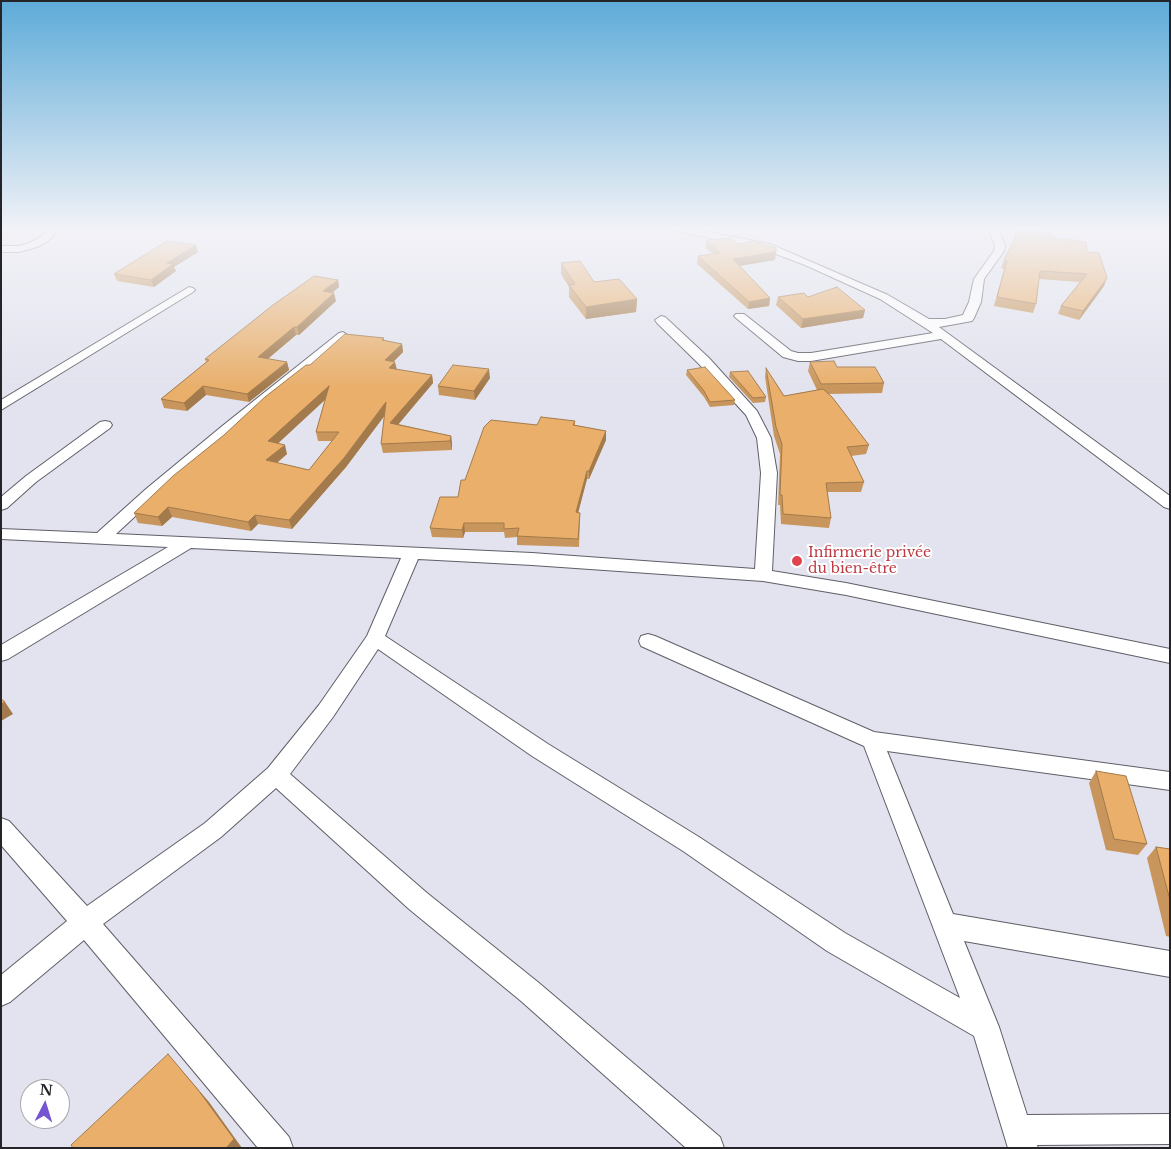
<!DOCTYPE html>
<meta charset="utf-8">
<style>
body{margin:0}
#map{position:relative;width:1171px;height:1149px;overflow:hidden;background:#e2e3ee;font-family:"Libre Baskerville",serif}
canvas{display:block}
.frame{position:absolute;inset:0;border:2px solid #252529;pointer-events:none}
.north{position:absolute;left:20px;top:1079px;width:50px;height:50px;box-sizing:border-box;background:#fff;border:1px solid #a8a8a9;border-radius:50%;rotate:5deg;font-size:14px;font-weight:700;line-height:20px;text-align:center;color:#252529}
.north::after{content:'';display:block;margin:auto;width:18px;height:22px;background:#7556d0;clip-path:polygon(50% 0,100% 100%,50% 72%,0 100%)}
</style>
<div id="map">
<canvas width="1171" height="1149"></canvas>
<div class="frame"></div>
<div class="north">N</div>
</div>
<script>
const ctx = document.querySelector('canvas').getContext('2d');
ctx.lineJoin = 'round';
function poly(rows) {
  const path = new Path2D();
  for (const r of rows) {
    path.moveTo(r[0], r[1]);
    for (let i = 2; i < r.length; i += 2) path.lineTo(r[i], r[i + 1]);
  }
  return path;
}
function strokePath(path, color, width, dash) {
  ctx.strokeStyle = color;
  ctx.lineWidth = width;
  ctx.lineCap = dash ? 'butt' : 'round';
  ctx.setLineDash(dash || []);
  ctx.stroke(path);
}
function fill(path, color) {
  ctx.fillStyle = color;
  ctx.fill(path, 'evenodd');
}
function label(font, color, halo, rows, align = 'center') {
  ctx.font = font + ' "Libre Baskerville",serif';
  ctx.lineWidth = 4;
  ctx.setLineDash([]);
  ctx.textBaseline = 'middle';
  ctx.strokeStyle = halo;
  ctx.fillStyle = color;
  for (const [text, x, y, turn = 0] of rows) {
    ctx.save();
    ctx.translate(x, y);
    ctx.rotate((+turn || 0) * Math.PI / 180);
    ctx.textAlign = isNaN(turn) ? turn : align;
    if (halo) ctx.strokeText(text, 0, 0);
    ctx.fillText(text, 0, 0);
    ctx.restore();
  }
}
const street = poly([
 [1,228,12,228,1,234,1,228],
 [50,228,60,228,48,241,37,247,19,252,1,252,1,246,19,246,29,243,40,237,50,228],
 [671,228,688,228,770,244,888,295,929,319,945,319,963,315,969,302,974,279,994,251,995,245,988,228,998,228,1005,245,1004,251,984,279,981,302,974,318,972,321,939,327,1170,496,1170,509,1164,507,941,339,811,361,798,361,783,357,736,318,734,316,736,314,744,314,791,351,798,353,811,353,933,333,880,299,805,265,763,249,676,231,671,228],
 [189,287,193,288,195,290,193,292,1,410,1,400,189,287],
 [661,316,665,317,709,358,757,411,771,438,777,473,772,571,846,583,1170,649,1170,663,846,595,763,581,532,565,418,559,385,636,548,744,699,837,845,933,960,998,864,746,641,646,639,641,641,636,648,634,655,636,874,732,1170,772,1170,790,887,751,953,914,1170,951,1170,977,964,941,999,1027,1027,1115,1170,1114,1170,1144,1037,1145,1038,1148,1008,1148,974,1036,827,951,683,851,532,756,378,649,333,717,290,774,427,893,539,983,720,1137,724,1148,686,1148,521,1001,409,909,276,788,221,837,103,924,289,1137,293,1148,258,1148,84,940,10,1002,1,1006,1,975,67,921,1,845,1,818,9,821,87,906,205,823,268,768,319,705,367,636,401,558,191,548,8,659,1,661,1,645,168,547,1,539,1,529,97,533,146,489,221,427,339,333,343,332,349,336,347,339,231,433,158,495,116,534,532,553,755,569,761,473,757,438,746,415,699,364,657,323,655,320,661,316],
 [105,421,110,422,112,425,110,428,36,482,7,508,1,510,1,497,26,476,100,422,105,421]
]);
strokePath(street, '#5e5f68', 2);
fill(street, '#fff');
fill(poly([
 [1016,229,1053,238,1087,252,1104,286,1079,320,1058,314,1061,306,1080,282,1039,279,1036,304,1033,313,994,306,1004,269,1001,268,1004,260,1014,241,1014,237],
 [706,240,737,244,776,252,775,260,739,266,770,298,769,306,748,309,697,264,698,256,713,254,706,248],
 [198,252,174,267,176,271,154,287,117,281,114,274],
 [561,263,594,282,637,299,636,312,586,319,569,297,569,287,561,274],
 [338,280,339,287,332,293,336,301,299,335,296,335,268,359,287,362,289,370,249,402,206,395,187,411,164,408,161,399,206,362,205,359],
 [778,297,808,297,865,310,863,318,801,328,776,305],
 [384,338,384,341,402,344,403,352,393,362,396,370,432,375,433,383,398,424,451,436,452,444,452,450,383,453,381,444,385,415,346,467,292,529,258,524,251,531,172,517,162,526,138,523,134,513,310,365],
 [325,400,316,432,318,441,332,441,309,470,277,463,287,454,278,443],
 [810,362,837,367,884,383,882,393,828,394,869,445,866,454,851,456,864,482,861,492,827,492,831,518,829,528,781,524,780,505,778,505,780,454,774,436,765,377,766,368,784,396,817,390,808,371],
 [687,370,735,400,734,405,710,407,704,397,686,375],
 [730,372,766,397,765,402,753,403,729,377],
 [490,378,475,400,439,395,438,386],
 [575,421,575,425,606,431,606,440,589,479,587,479,578,512,580,521,579,547,517,545,517,537,505,538,504,532,465,532,463,538,432,537,430,528,458,497,465,480,537,425],
 [1096,771,1147,844,1138,855,1106,850,1089,783],
 [1156,847,1170,849,1170,937,1166,936,1147,858]
]), '#c8965c');
fill(poly([
 [196,245,198,252,174,267,176,271,154,287,151,280,167,263],
 [776,252,775,260,732,267,733,259],
 [1107,278,1104,286,1079,320,1083,311],
 [338,280,339,287,324,299,323,291],
 [334,293,336,301,299,335,297,327],
 [770,298,769,306,748,309,749,302],
 [637,299,636,312,586,319,586,307],
 [865,310,863,318,801,328,803,319],
 [294,327,296,335,260,365,258,357],
 [402,344,403,352,386,369,385,360],
 [287,362,289,370,249,402,247,394],
 [395,362,397,370,389,368],
 [489,369,490,378,475,400,474,391],
 [432,375,433,383,392,432,390,423],
 [203,386,206,395,187,411,184,403],
 [329,386,331,394,271,450,268,441],
 [386,402,388,411,346,467,292,529,289,520],
 [606,431,606,440,589,479,589,471],
 [451,436,452,444,452,450,450,441],
 [285,445,287,454,269,469,266,460],
 [587,471,587,479,576,521,576,512],
 [168,507,172,517,162,526,158,517],
 [255,515,258,524,251,531,248,522],
 [464,523,465,532,463,538,462,530],
 [5,702,13,714,1,721,1,704],
 [178,1066,209,1102,242,1148,226,1148]
]), '#a37a4b');
const building = poly([
 [1016,229,1053,234,1053,238,1086,242,1087,252,1099,253,1107,278,1083,311,1061,306,1087,274,1040,271,1036,304,997,297,1007,261,1004,260,1016,236,1016,229],
 [731,238,737,244,753,241,763,244,776,248,776,252,733,259,770,298,749,302,698,256,720,253,706,240,731,238],
 [167,241,196,245,167,263,173,264,151,280,114,274,167,241],
 [580,261,594,282,619,279,637,299,586,307,569,285,575,284,561,263,580,261],
 [314,276,338,280,323,291,334,293,297,327,294,327,258,357,287,362,247,394,203,386,184,403,161,399,209,360,205,359,273,305,314,276],
 [837,287,865,310,803,319,778,297,804,293,808,297,837,287],
 [345,334,384,338,382,340,402,344,385,360,395,362,389,368,432,375,390,423,451,436,450,441,381,444,386,402,344,458,289,520,255,515,248,522,168,507,158,517,134,513,173,476,224,435,265,397,306,365,310,365,345,334],
 [329,386,316,432,339,432,309,470,266,460,285,445,268,441,329,386],
 [834,361,837,367,875,367,884,383,821,384,810,362,834,361],
 [453,365,489,369,474,391,438,386,453,365],
 [705,367,735,400,710,402,704,391,687,370,705,367],
 [766,368,784,396,823,389,832,397,869,445,847,447,864,482,826,483,831,518,783,514,782,495,780,495,782,444,776,427,766,368],
 [748,371,766,397,753,398,730,372,748,371],
 [541,417,575,421,573,425,606,431,589,471,587,471,576,512,580,513,578,539,517,536,519,528,504,529,504,523,464,523,462,530,430,528,440,497,458,497,461,480,465,480,484,427,491,420,537,425,541,417],
 [1,699,5,702,1,704,1,699],
 [1096,771,1126,776,1147,844,1114,839,1096,771],
 [1156,847,1170,849,1170,900,1156,847],
 [168,1054,199,1091,234,1139,226,1148,73,1148,71,1145,168,1054]
]);
fill(building, '#e9af6b');
strokePath(building, '#a37a4b', 1);
const sky = ctx.createLinearGradient(0, 0, 0, 388);
sky.addColorStop(0, '#5dabd8');
sky.addColorStop(0.59, '#f2f2f7');
sky.addColorStop(1, '#f2f2f700');
ctx.fillStyle = sky;
ctx.fillRect(0, 0, 1171, 388);
for (const [x, y, r, color] of [
 [797,561,6,"#e0444e"]
]) {
  const dot = new Path2D();
  dot.arc(x, y, r, 0, 2 * Math.PI);
  ctx.fillStyle = color;
  ctx.fill(dot);
  strokePath(dot, '#fff', 2);
}
label('14px', '#be3a42', '#fff', [
 ["Infirmerie privée",808,553],
 ["du bien-être",808,569]
], 'left');
</script>
